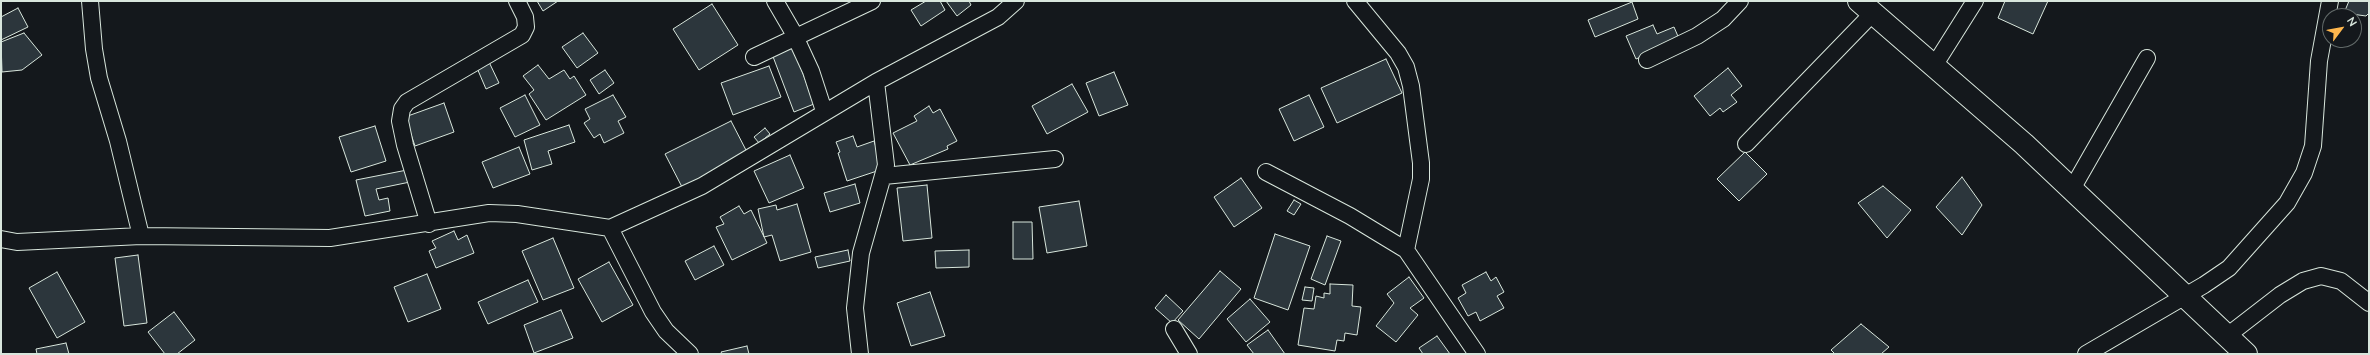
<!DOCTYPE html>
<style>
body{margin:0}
#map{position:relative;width:2370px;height:355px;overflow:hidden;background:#14181c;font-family:"Nunito Sans",sans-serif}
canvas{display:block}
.frame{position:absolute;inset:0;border:2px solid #d8e6dc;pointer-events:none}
.north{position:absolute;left:2322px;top:8px;width:40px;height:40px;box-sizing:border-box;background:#14181c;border:1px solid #626a69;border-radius:50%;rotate:58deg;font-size:11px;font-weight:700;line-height:16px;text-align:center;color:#d8e6dc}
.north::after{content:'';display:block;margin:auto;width:14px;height:18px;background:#ffb74d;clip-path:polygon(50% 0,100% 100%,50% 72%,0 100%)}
</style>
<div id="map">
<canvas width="2370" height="355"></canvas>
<div class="frame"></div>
<div class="north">N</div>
</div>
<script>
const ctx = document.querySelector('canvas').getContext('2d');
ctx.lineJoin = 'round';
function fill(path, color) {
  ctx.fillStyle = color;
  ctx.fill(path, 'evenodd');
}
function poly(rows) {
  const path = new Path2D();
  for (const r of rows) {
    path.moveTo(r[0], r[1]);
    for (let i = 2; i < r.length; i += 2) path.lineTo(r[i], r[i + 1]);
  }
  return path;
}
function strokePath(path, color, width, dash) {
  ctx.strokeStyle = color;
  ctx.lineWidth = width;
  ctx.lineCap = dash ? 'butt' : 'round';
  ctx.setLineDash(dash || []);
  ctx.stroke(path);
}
const building = poly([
 [537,1,558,1,543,11,537,1],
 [926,1,940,1,945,10,921,26,911,10,926,1],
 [946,1,969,1,971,5,957,16,946,1],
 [2005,1,2048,1,2033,34,1998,18,2005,1],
 [2349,1,2369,1,2369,13,2366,16,2344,13,2349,1],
 [1632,2,1638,19,1595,37,1588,20,1632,2],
 [712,4,738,45,699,70,673,29,712,4],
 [18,8,28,27,1,40,1,17,18,8],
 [1653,25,1657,34,1674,27,1680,41,1636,59,1626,36,1653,25],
 [24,33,42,55,22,70,2,72,1,42,24,33],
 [583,33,598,53,577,68,562,47,583,33],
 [793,46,814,104,794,112,772,54,793,46],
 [1386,59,1402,93,1337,123,1321,88,1386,59],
 [489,62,499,83,486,89,477,68,489,62],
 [538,65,549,79,564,70,570,79,574,76,586,95,546,120,529,94,534,90,523,76,538,65],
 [769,66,781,97,733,115,721,83,769,66],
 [1728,68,1742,86,1731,95,1737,102,1723,112,1720,108,1710,116,1694,96,1728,68],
 [605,70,614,83,599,94,590,80,605,70],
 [1114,72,1128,105,1099,116,1086,83,1114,72],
 [1072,84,1088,112,1047,134,1032,106,1072,84],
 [525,95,540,125,515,137,500,108,525,95],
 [613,95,626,117,618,121,624,133,604,143,600,134,594,138,584,123,590,119,585,109,613,95],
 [1309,95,1324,127,1294,141,1279,109,1309,95],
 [444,103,454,132,415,146,405,117,444,103],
 [929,106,933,113,940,109,957,141,947,146,948,149,910,165,893,133,917,121,914,116,929,106],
 [731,121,748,154,682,187,665,154,731,121],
 [569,125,575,142,548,151,552,164,532,170,524,140,569,125],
 [375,126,386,161,351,172,339,137,375,126],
 [765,128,770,134,759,143,754,137,765,128],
 [853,136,857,147,874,141,883,169,847,181,838,153,840,152,836,142,853,136],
 [519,147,530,174,493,188,482,162,519,147],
 [1745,152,1767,174,1739,201,1717,179,1745,152],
 [790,155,804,188,769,203,754,171,790,155],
 [407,170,410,182,376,189,379,200,388,198,390,211,365,216,356,180,407,170],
 [1962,177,1982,205,1962,235,1936,207,1962,177],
 [1241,178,1262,208,1234,227,1214,197,1241,178],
 [855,184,860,203,830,212,824,193,855,184],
 [927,185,932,238,903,241,897,188,927,185],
 [1883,186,1911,210,1887,238,1858,203,1883,186],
 [1294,200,1301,204,1294,215,1287,211,1294,200],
 [1079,201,1087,246,1047,253,1039,207,1079,201],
 [797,204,811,252,780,261,772,235,764,237,758,209,776,205,777,210,797,204],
 [739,206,744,214,751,210,767,243,732,260,716,227,724,224,720,217,739,206],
 [1013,222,1032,222,1033,259,1013,259,1013,222],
 [454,231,458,240,467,235,474,253,436,268,429,251,436,248,432,241,454,231],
 [1275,234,1310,246,1288,310,1254,298,1275,234],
 [1327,236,1341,241,1325,285,1311,279,1327,236],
 [553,238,574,288,543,300,522,251,553,238],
 [714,246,724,265,695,280,685,261,714,246],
 [848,250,850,261,818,268,815,257,848,250],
 [969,250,969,267,936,268,935,251,969,250],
 [138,255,147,323,124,326,115,258,138,255],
 [609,262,633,305,602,322,578,279,609,262],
 [1220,271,1241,289,1199,339,1178,320,1220,271],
 [57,272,85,322,57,338,29,288,57,272],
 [1486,272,1491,281,1496,277,1504,292,1497,296,1504,308,1480,321,1476,312,1468,316,1458,298,1466,293,1462,285,1486,272],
 [427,274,441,309,408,322,394,287,427,274],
 [1409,277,1424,298,1410,308,1418,315,1396,342,1376,326,1394,303,1387,294,1409,277],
 [528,280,538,302,488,324,478,302,528,280],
 [1330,284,1353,285,1352,306,1361,307,1357,335,1345,333,1344,341,1337,340,1335,351,1298,345,1304,308,1314,309,1316,296,1324,298,1324,293,1330,294,1330,284],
 [1305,287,1314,288,1312,301,1302,300,1305,287],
 [930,292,945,336,911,346,897,303,930,292],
 [1166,295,1183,311,1172,323,1155,308,1166,295],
 [1250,299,1270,322,1246,342,1227,319,1250,299],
 [561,310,573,338,534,353,524,325,561,310],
 [174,312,195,340,177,354,165,354,148,332,174,312],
 [1861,324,1889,347,1881,354,1835,354,1831,350,1861,324],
 [1268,330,1285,354,1254,354,1247,345,1268,330],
 [1437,336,1450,354,1423,354,1419,348,1437,336],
 [66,343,69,354,37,354,36,349,66,343],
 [747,346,749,354,722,354,721,352,747,346]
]);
fill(building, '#2c363c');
strokePath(building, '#d8e6dc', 1);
const street = poly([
 [90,1,94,49,99,78,118,141,141,236],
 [775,1,793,32,811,71,824,111],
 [1355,1,1398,53,1406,67,1411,86,1421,163,1421,179,1406,250,1477,354],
 [754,57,872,1],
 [1647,60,1697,36,1723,19,1740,1],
 [1934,66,1975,1],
 [1746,144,1873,13],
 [1266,172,1350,216,1406,250],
 [884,176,1055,159],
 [2072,189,2147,58],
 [429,224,405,145,400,121,402,109,407,102,522,35,526,27,525,17,517,1],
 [610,228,653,312,666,331,690,354],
 [1,239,17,242,141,236,330,238,489,213,517,214,610,228,702,186,876,82],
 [1174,329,1189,354],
 [2227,336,2280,295,2303,281,2321,276,2341,281,2369,303],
 [860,354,855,308,861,253,886,165,876,82,998,17,1016,1],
 [2086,354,2204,285,2229,268,2287,203,2304,173,2313,146,2319,61,2330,1]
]);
const secondary = poly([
 [1859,1,2024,144,2246,354]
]);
strokePath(street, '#d8e6dc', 18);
strokePath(secondary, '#d8e6dc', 24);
strokePath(street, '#14181c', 16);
strokePath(secondary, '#14181c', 22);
</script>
